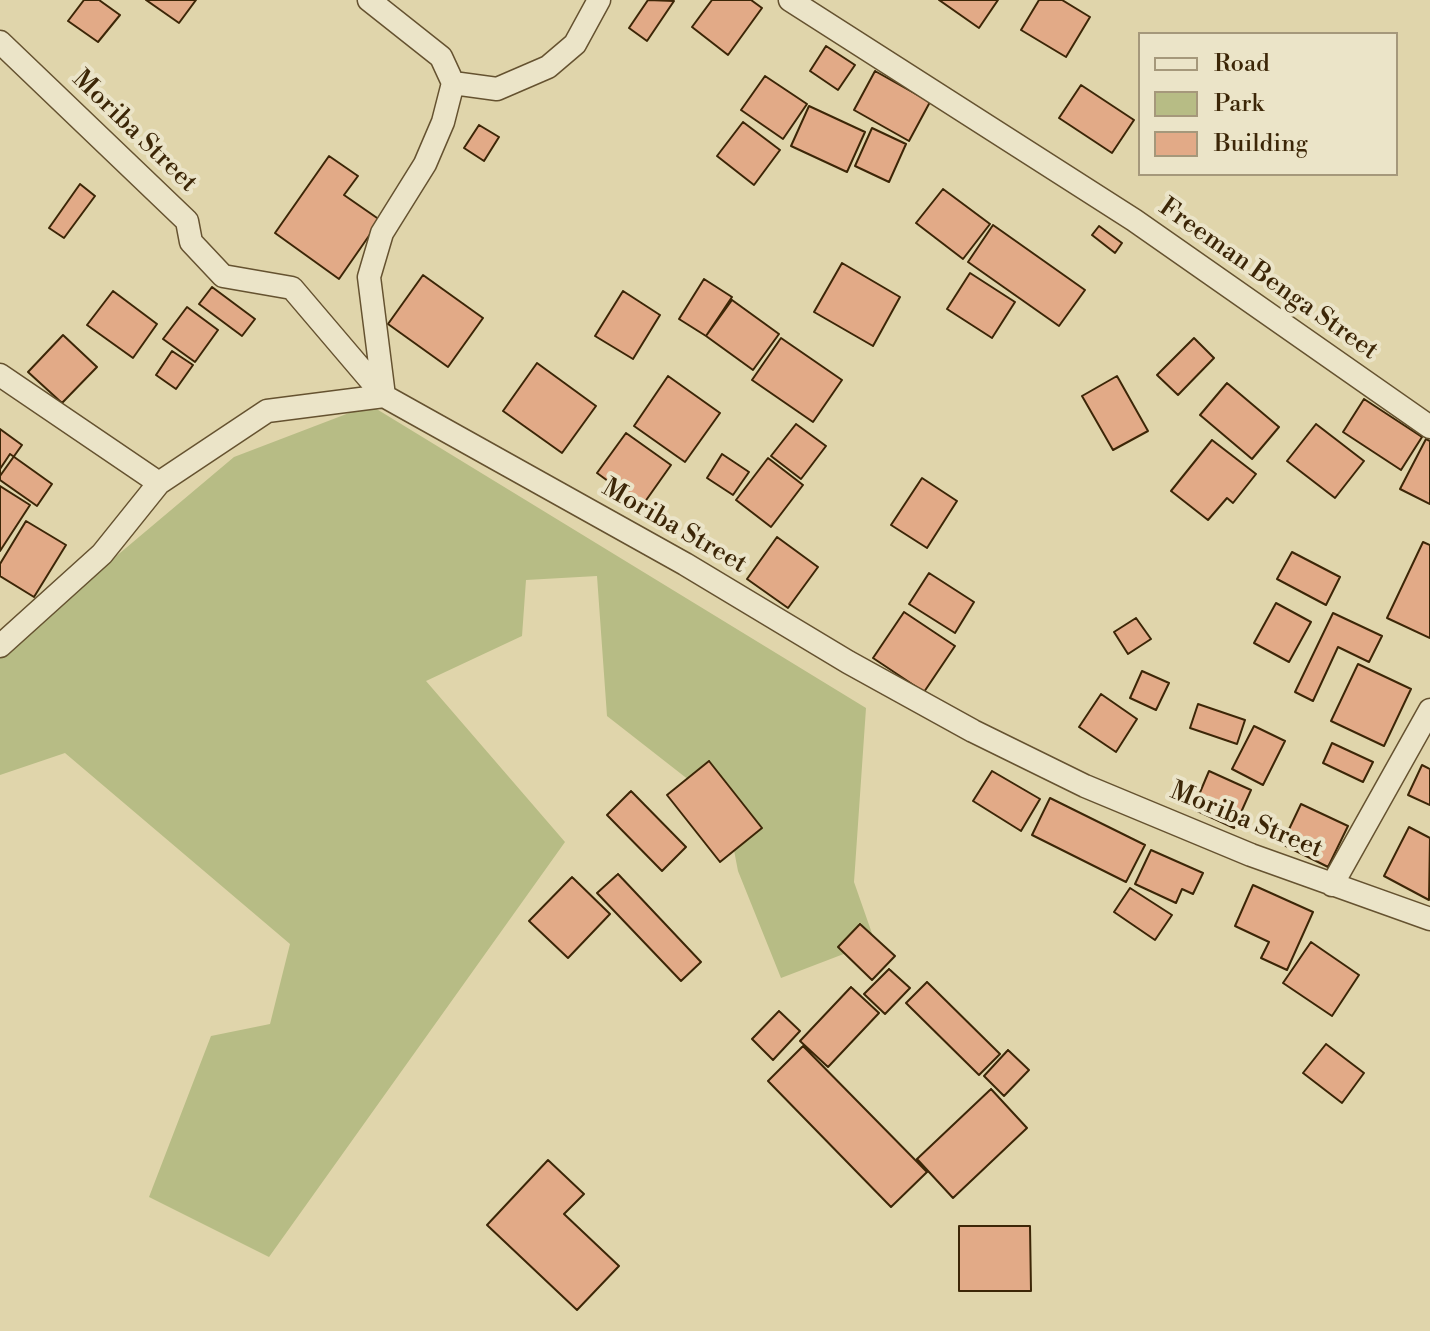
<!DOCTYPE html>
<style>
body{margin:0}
#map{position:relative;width:1430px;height:1331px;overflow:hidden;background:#e0d5ab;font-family:"Libre Bodoni",serif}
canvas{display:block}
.legend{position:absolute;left:1138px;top:32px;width:260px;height:144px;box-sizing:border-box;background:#ebe4c8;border:2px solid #a5987b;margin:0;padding:10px 14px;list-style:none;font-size:24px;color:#3c2607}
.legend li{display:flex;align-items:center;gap:16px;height:40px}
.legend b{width:40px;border:2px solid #a5987b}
</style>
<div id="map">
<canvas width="1430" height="1331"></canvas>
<ul class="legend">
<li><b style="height:10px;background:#ebe4c8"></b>Road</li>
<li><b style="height:22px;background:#b7bc85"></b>Park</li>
<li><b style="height:22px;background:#e2aa87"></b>Building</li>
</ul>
</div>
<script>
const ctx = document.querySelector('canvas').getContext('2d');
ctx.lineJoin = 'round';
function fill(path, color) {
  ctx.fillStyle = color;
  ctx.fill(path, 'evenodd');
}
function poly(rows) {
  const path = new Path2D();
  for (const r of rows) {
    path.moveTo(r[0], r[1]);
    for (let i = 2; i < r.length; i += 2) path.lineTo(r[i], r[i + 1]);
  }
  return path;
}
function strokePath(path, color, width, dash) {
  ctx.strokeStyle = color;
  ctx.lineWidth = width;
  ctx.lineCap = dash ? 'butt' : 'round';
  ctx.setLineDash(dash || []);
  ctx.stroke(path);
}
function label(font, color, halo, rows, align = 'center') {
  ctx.font = font + ' "Libre Bodoni",serif';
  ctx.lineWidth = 8;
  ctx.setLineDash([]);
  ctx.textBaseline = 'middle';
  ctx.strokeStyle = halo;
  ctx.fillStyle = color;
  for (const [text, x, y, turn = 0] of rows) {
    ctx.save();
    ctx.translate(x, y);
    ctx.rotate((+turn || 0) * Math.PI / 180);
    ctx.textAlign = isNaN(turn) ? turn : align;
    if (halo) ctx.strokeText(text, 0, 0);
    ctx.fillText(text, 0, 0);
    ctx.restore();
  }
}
fill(poly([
 [370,405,866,708,854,882,875,942,781,978,738,871,726,809,607,716,597,576,526,580,522,636,426,681,565,842,269,1257,149,1197,211,1036,270,1024,290,944,65,753,0,775,0,654,234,457]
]), '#b7bc85');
const building = poly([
 [84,0,99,0,120,15,98,42,68,21,84,0],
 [146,0,196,0,179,23,146,0],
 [648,0,674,1,647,41,629,28,648,0],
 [712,0,751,0,762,8,728,55,692,27,712,0],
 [939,0,998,0,979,28,939,0],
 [1039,0,1062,0,1090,17,1066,57,1021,30,1039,0],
 [826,46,855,65,838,90,810,71,826,46],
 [875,71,930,102,909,141,854,110,875,71],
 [765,76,807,104,783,139,741,110,765,76],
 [1081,85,1134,120,1112,153,1059,118,1081,85],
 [809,106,865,132,847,172,791,146,809,106],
 [743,122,780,150,754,185,717,156,743,122],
 [479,125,499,137,484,161,464,148,479,125],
 [872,128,906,144,889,182,855,166,872,128],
 [329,156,358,176,344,195,380,220,339,279,275,233,329,156],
 [80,184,95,196,64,238,49,228,80,184],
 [943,189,990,224,963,259,916,223,943,189],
 [993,225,1085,290,1059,326,968,262,993,225],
 [1099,226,1122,243,1115,253,1092,235,1099,226],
 [842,263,900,297,873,346,814,312,842,263],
 [970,273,1015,302,992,338,947,309,970,273],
 [423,275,483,318,448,367,388,324,423,275],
 [704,279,732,297,706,336,679,319,704,279],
 [212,287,255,319,242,336,199,304,212,287],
 [113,291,157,324,133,358,87,325,113,291],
 [623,291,660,315,633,359,595,336,623,291],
 [732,300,779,334,753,370,706,336,732,300],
 [187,307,218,330,195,362,163,339,187,307],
 [63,335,97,367,62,403,28,372,63,335],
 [781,338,842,380,813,422,752,380,781,338],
 [1194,338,1214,358,1178,395,1157,375,1194,338],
 [172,351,193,365,176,389,156,375,172,351],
 [537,363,596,406,562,453,503,411,537,363],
 [668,376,720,413,685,462,634,426,668,376],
 [1117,376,1148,431,1113,450,1082,396,1117,376],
 [1227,383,1279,427,1252,459,1200,415,1227,383],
 [1364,399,1422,437,1401,470,1343,432,1364,399],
 [796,424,826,446,801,479,771,456,796,424],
 [1316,424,1364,461,1335,498,1287,461,1316,424],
 [0,429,22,445,0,476,0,429],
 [626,433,671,465,642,506,597,473,626,433],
 [1426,439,1430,441,1430,504,1400,489,1426,439],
 [1212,440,1256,474,1233,503,1227,498,1208,520,1171,491,1212,440],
 [10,454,52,484,37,506,0,480,0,469,10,454],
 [722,454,749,472,733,495,707,478,722,454],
 [768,458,803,485,771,527,736,500,768,458],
 [922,478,957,501,927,548,891,525,922,478],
 [0,486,30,505,0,551,0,486],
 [26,521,66,545,34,597,0,576,0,564,26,521],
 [777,537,818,567,788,608,747,579,777,537],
 [1423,542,1430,545,1430,638,1387,618,1423,542],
 [1292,552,1340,577,1326,605,1277,579,1292,552],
 [929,573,974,602,955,633,909,604,929,573],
 [1276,603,1311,622,1289,662,1254,643,1276,603],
 [904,612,955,646,924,692,873,658,904,612],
 [1333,613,1382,636,1369,662,1338,647,1313,701,1295,692,1333,613],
 [1136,618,1151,639,1128,654,1114,632,1136,618],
 [1358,664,1411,689,1384,746,1331,721,1358,664],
 [1142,671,1169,683,1156,710,1130,698,1142,671],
 [1101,694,1137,719,1116,752,1079,727,1101,694],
 [1198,704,1245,720,1237,744,1190,728,1198,704],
 [1254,726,1285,741,1263,785,1232,769,1254,726],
 [1332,743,1373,762,1363,782,1323,763,1332,743],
 [709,761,762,828,720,862,667,795,709,761],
 [1422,765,1430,769,1430,805,1408,795,1422,765],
 [992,771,1040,799,1021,831,973,801,992,771],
 [1209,771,1251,790,1234,828,1193,809,1209,771],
 [631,791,686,847,662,871,607,815,631,791],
 [1050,798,1145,845,1126,882,1032,835,1050,798],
 [1301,804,1348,826,1328,867,1282,844,1301,804],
 [1409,827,1430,838,1429,900,1384,876,1409,827],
 [1151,850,1203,873,1193,894,1182,889,1176,903,1135,884,1151,850],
 [618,874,701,962,681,981,597,893,618,874],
 [572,877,610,914,568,958,529,921,572,877],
 [1253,885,1313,912,1287,970,1261,958,1269,942,1235,926,1253,885],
 [1130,888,1172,915,1155,940,1114,912,1130,888],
 [860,924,895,956,872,980,838,947,860,924],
 [1311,942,1359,975,1332,1016,1283,983,1311,942],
 [889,969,910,988,885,1014,864,994,889,969],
 [927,982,1000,1054,979,1075,906,1003,927,982],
 [851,987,879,1013,828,1067,800,1041,851,987],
 [779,1011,800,1031,773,1060,752,1039,779,1011],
 [1326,1044,1364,1073,1342,1103,1303,1073,1326,1044],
 [803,1046,927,1172,891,1207,768,1081,803,1046],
 [1008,1050,1029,1070,1004,1096,984,1076,1008,1050],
 [991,1089,1027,1128,953,1198,917,1159,991,1089],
 [548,1160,584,1194,564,1214,619,1266,577,1310,487,1225,548,1160],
 [959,1226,1030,1226,1031,1291,959,1291,959,1226]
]);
fill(building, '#e2aa87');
strokePath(building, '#3c2607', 2);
const minor = poly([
 [369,0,441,57,453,83,443,122,425,164,382,233,369,277,384,396],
 [790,0,1134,220,1430,427],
 [0,42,187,221,191,242,223,276,292,288,384,396,685,564,848,662,973,731,1085,786,1251,855,1430,919],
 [453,83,497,89,548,67,575,44,599,0],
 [0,375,159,483],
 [0,646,102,554,159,483,267,411,384,396],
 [1332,885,1430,710]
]);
strokePath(minor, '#655230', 25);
strokePath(minor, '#ebe4c8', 22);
label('26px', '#3c2607', '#ebe4c8', [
 ["Moriba Street",134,132,44],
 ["Freeman Benga Street",1268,280,35],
 ["Moriba Street",674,527,30],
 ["Moriba Street",1246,821,22]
]);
</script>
